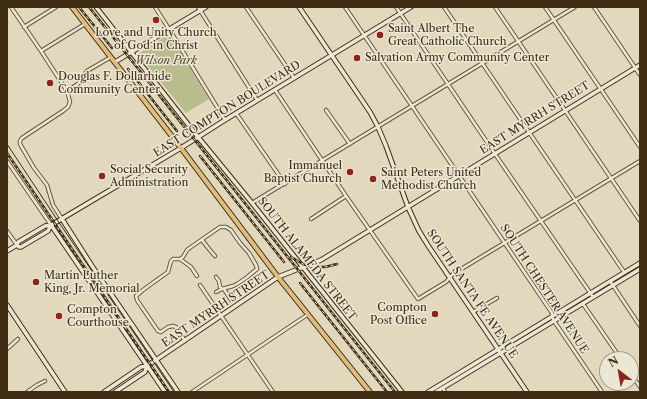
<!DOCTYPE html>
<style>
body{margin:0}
#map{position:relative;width:647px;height:399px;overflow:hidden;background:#e1d8bd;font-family:"Libre Caslon Text",serif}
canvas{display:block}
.frame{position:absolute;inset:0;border:8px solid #3f2d14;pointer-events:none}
.north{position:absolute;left:599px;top:351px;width:40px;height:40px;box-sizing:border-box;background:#ece6d4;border:1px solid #a79c87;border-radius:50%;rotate:329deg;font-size:11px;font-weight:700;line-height:16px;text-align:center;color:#3f2d14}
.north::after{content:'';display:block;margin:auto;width:14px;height:18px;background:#8f2418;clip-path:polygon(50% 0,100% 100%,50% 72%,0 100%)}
</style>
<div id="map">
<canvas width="647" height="399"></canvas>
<div class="frame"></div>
<div class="north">N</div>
</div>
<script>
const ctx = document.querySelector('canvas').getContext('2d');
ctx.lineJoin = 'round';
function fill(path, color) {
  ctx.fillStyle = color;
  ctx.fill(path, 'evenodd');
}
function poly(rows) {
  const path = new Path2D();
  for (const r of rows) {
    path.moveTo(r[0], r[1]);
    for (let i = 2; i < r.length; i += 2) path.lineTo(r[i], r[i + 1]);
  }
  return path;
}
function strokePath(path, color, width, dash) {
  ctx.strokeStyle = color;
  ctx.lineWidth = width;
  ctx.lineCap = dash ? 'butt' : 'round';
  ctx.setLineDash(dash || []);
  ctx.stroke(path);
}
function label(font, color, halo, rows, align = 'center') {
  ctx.font = font + ' "Libre Caslon Text",serif';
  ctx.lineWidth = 3;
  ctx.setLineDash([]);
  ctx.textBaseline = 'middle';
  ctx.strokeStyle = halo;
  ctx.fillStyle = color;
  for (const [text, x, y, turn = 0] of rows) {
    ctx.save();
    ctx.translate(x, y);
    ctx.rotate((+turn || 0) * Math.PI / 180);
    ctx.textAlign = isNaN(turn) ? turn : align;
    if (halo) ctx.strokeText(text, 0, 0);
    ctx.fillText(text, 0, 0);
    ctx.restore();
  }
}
fill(poly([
 [169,34,209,99,186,113,138,54]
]), '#b9bc8d');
const street = poly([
 [11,7,41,51,67,91,69,98,70,102,68,107,63,111,22,138,20,141,20,144,34,168,47,185,53,205,62,219],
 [155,7,169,29,225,120],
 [198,7,257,100],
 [246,7,294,78],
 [345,7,552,313,552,317,554,321,602,392],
 [396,7,495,154,593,297],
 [444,7,624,272],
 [495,7,640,221],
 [545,7,640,147],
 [594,7,640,75],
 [24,27,56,7],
 [41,51,85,24],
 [275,90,346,196,418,299,446,282,453,274,640,161],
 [67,91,78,84,87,71,111,57],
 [326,110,350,144],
 [236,113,285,184],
 [7,161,51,225],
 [252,203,575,7],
 [311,219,346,196],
 [7,231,17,245],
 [202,240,209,249,215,256],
 [180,259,191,267,197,276],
 [216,277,219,281,220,287,222,289],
 [610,281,640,326],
 [200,285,273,392],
 [224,289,231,300],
 [583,304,621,359],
 [473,312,497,298],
 [185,341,176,327,173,326,168,327,161,332,158,331,137,300,136,296,143,290,168,272,171,261,173,259,180,259,183,257,187,250,191,247,220,227,226,227,231,230,240,243,249,253,256,265,257,269,246,278,237,284,233,286,222,289,216,292],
 [7,349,18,339],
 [631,374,640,387],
 [443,388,445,392],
 [27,392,37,385,45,381],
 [192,392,307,315]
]);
const secondary = poly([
 [96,7,198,137,252,203,402,392],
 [299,7,370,112,378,127,386,146,408,207,419,231,429,247,527,392],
 [115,62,206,7],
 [62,219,92,266,178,392],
 [51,225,165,392],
 [17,245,19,247,21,247,48,231,51,225,58,221,181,148,225,120,411,7],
 [7,251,17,245,18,242,45,226,51,225],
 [7,305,65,392],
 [104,392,141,367,147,366],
 [115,392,145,372,147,366,278,277,321,260,640,65],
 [428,392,640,263],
 [436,392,640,269]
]);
const primary = poly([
 [72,7,181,148,278,277,370,392]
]);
strokePath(street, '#68583e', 4.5);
strokePath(secondary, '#3f2d14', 5.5);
strokePath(primary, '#3f2d14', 6);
strokePath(street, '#ece6d4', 2.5);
strokePath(secondary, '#ece6d4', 3.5);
strokePath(primary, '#e0bc7e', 4);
strokePath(poly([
 [7,144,58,221,174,392]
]), '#3f2d14', 1);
const rail = poly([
 [79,7,112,48],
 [89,7,395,392],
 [128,69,177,131],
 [7,153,169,392],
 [200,156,284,262],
 [291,257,303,264,312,267,325,267,337,264],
 [300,283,387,392]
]);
strokePath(rail, '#3f2d14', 2.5);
strokePath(rail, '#ece6d4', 1, [3]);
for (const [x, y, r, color] of [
 [156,20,4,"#8f2418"],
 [380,35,4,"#8f2418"],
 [357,58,4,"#8f2418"],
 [50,83,4,"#8f2418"],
 [350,172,4,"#8f2418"],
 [102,176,4,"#8f2418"],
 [373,179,4,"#8f2418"],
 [36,282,4,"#8f2418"],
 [435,314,4,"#8f2418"],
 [59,316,4,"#8f2418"]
]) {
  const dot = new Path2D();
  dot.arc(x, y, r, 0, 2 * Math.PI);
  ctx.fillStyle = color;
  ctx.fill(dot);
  strokePath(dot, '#ece6d4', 1.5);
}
label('11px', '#3f2d14', '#ece6d4', [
 ["Saint Albert The",388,29],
 ["Great Catholic Church",388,42],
 ["Love and Unity Church",156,33,"center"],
 ["of God in Christ",156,46,"center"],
 ["Salvation Army Community Center",365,58],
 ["Douglas F. Dollarhide",58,77],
 ["Community Center",58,90],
 ["Immanuel",342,166,"right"],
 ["Baptist Church",342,179,"right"],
 ["Social Security",110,170],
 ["Administration",110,183],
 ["Saint Peters United",381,173],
 ["Methodist Church",381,186],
 ["Martin Luther",44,276],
 ["King, Jr. Memorial",44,289],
 ["Compton",427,308,"right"],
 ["Post Office",427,321,"right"],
 ["Compton",67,310],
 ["Courthouse",67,323]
], 'left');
label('italic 11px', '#574a2c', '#ece6d4', [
 ["Wilson Park",166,61]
]);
label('11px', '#3f2d14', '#ece6d4', [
 ["EAST COMPTON BOULEVARD",227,109,-32],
 ["EAST MYRRH STREET",535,118,-32],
 ["SOUTH ALAMEDA STREET",307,259,52],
 ["SOUTH CHESTER AVENUE",544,289,57],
 ["SOUTH SANTA FE AVENUE",472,294,56],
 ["EAST MYRRH STREET",216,309,-34]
]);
</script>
